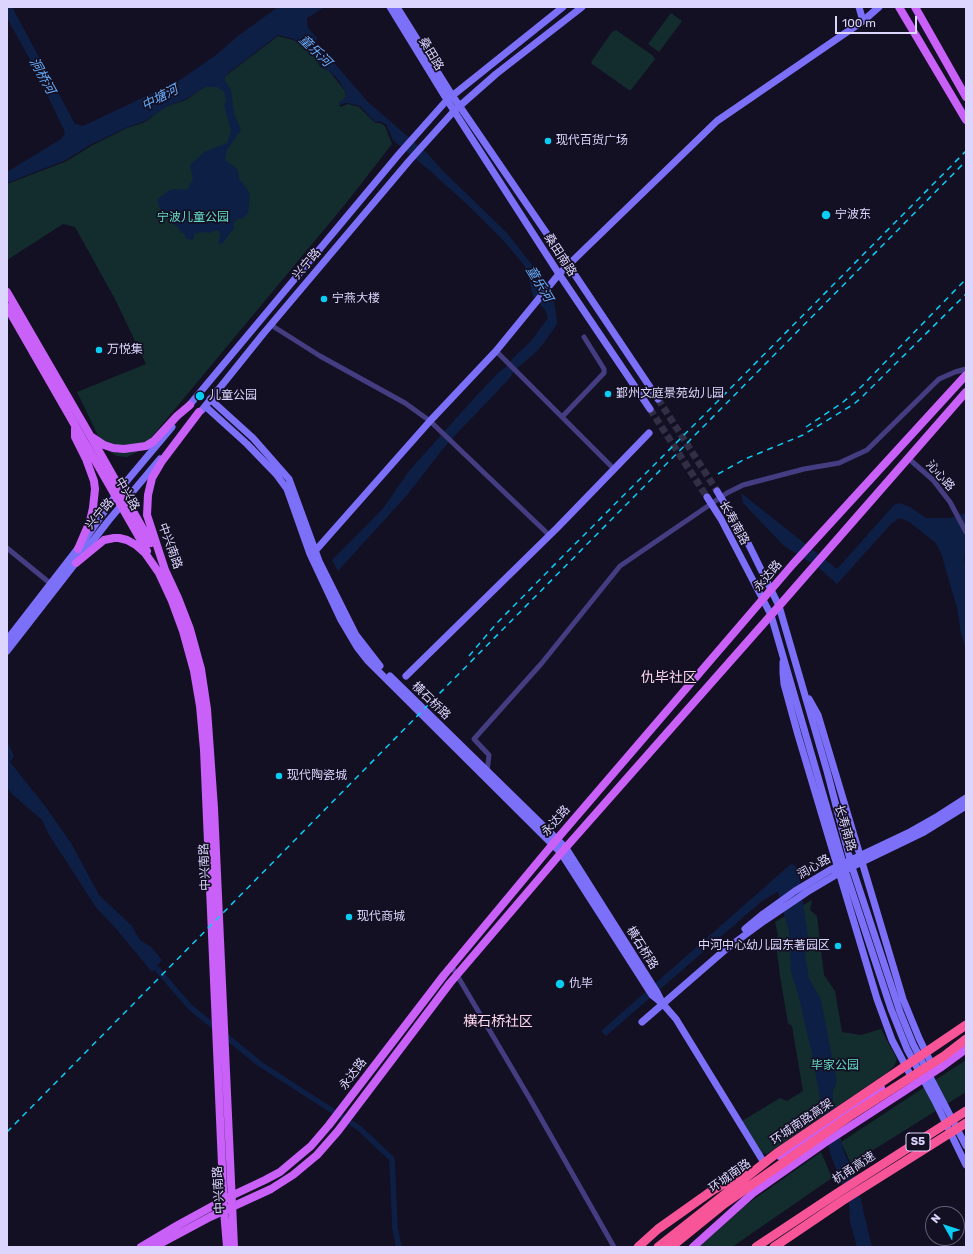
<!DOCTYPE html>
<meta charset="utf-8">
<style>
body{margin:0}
#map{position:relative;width:973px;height:1254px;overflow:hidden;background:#141024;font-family:Rubik,sans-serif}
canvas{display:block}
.frame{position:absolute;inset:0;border:8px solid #dcd5fd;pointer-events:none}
.north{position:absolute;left:925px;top:1206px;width:40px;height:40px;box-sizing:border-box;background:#141024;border:1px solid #645f7b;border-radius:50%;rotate:309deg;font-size:11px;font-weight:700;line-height:16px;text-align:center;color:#dcd5fd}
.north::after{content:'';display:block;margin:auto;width:14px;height:18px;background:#0acdf4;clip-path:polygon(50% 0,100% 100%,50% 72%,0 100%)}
.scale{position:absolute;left:835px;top:16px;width:82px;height:18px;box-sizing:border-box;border:2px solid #dcd5fd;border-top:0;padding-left:5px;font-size:12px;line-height:14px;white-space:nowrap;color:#dcd5fd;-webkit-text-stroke:3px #141024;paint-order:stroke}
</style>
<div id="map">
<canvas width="973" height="1254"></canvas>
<div class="frame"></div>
<div class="north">N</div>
<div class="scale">100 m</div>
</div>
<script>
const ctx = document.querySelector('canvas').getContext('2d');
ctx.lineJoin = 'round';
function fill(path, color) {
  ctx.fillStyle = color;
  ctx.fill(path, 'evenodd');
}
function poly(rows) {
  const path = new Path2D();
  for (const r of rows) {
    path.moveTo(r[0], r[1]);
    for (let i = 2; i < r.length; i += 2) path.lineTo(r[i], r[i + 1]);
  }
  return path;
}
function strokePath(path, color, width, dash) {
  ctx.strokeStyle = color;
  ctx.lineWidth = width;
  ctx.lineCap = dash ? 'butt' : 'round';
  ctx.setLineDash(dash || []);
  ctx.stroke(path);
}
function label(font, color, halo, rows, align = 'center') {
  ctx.font = font + ' Rubik,"Noto Sans SC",sans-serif';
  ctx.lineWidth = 3.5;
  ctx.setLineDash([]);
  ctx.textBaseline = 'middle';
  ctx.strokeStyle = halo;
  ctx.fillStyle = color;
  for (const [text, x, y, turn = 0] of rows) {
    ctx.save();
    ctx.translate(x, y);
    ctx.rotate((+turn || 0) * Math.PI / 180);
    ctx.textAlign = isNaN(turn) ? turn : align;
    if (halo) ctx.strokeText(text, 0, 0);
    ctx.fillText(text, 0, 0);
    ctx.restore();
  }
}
fill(poly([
 [671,13,682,21,659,52,648,44],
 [616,30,652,55,655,59,631,90,629,90,592,64,591,62,612,32],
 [278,36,293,40,300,43,316,58,320,67,329,71,345,91,346,97,339,103,340,107,348,104,359,107,375,123,380,123,385,126,392,144,347,202,150,439,137,452,127,457,117,456,108,451,100,440,77,392,146,364,115,299,75,227,63,224,7,260,7,184,67,161,91,146,127,128,145,122,165,107,186,100,200,90,228,74],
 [812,900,810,910,817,916,824,975,835,991,842,1032,861,1035,881,1029,897,1059,894,1066,888,1072,767,1154,762,1153,742,1121,780,1098,787,1101,803,1091,792,1026,788,1023,780,976,776,943,778,935,775,922],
 [966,1060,966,1092,851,1164,841,1142],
 [821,1152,832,1178,732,1247,699,1247,746,1205]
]), '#132d2e');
fill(poly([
 [7,7,12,7,75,124,83,126,180,80,216,55,238,36,278,7,325,7,307,18,307,24,309,29,317,38,316,42,368,102,428,154,441,169,507,233,536,270,554,302,557,321,557,324,543,344,536,352,516,369,507,381,446,445,407,495,338,571,332,560,368,524,384,507,409,471,477,395,499,372,506,367,513,358,531,341,545,322,548,318,545,310,533,296,528,275,524,265,503,240,472,209,429,170,393,140,386,124,380,121,375,122,360,106,348,103,344,103,340,106,339,103,346,97,346,92,336,77,329,71,321,67,317,58,300,43,293,39,278,35,227,74,224,79,231,90,234,113,241,130,227,150,225,160,236,168,238,171,239,179,246,187,250,194,248,214,241,219,238,219,236,220,233,225,235,227,222,244,218,243,220,235,219,231,216,230,209,233,206,232,196,233,194,235,194,238,193,240,186,239,185,235,183,233,180,232,179,228,171,222,165,214,159,207,158,199,168,191,174,189,187,190,193,179,190,165,204,152,227,143,231,131,224,105,226,101,224,92,217,87,205,87,186,99,166,107,145,121,128,127,90,145,66,160,7,183,7,172,61,139,65,134,64,130,33,65,7,18],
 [741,493,837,569,894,505,899,503,910,507,926,518,950,518,966,513,966,545,964,560,966,566,966,649,961,633,957,608,941,553,936,543,908,521,899,518,891,524,837,584,819,568,784,546,743,503],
 [7,741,14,756,10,762,45,806,71,843,99,895,131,925,140,940,151,947,162,960,152,972,118,931,95,906,48,833,42,820,13,795,7,788],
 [791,864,794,865,797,868,799,875,809,944,805,956,809,978,821,1000,837,1082,833,1091,833,1107,845,1155,854,1171,872,1247,857,1247,850,1222,849,1202,830,1153,812,1054,798,994,791,972,789,932,778,892,777,892,762,901,606,1036,601,1031]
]), '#0e1f45');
strokePath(poly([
 [151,962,190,1007,260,1064,359,1128,392,1159,395,1228,399,1247]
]), '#0e1f45', 5.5);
strokePath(poly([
 [658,399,717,491],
 [650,409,707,497]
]), '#322e45', 7, [7, 3.5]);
strokePath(poly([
 [271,325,320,356,405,403,430,421,549,535],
 [496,351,614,469],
 [562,417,604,373,604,369,584,337],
 [908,458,933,480,950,502,966,532],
 [7,548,51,584],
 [487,772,489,755,474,739,541,664,620,566,727,493,743,485,804,469,839,463,867,450,939,379,955,372,966,369],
 [451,965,530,1099,614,1247]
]), '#443d81', 5);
strokePath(poly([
 [390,7,447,100,559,274,650,409],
 [397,7,452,95,571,269,658,399],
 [859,7,863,21],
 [210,399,253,438,289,479,319,561,356,635,380,666],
 [205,406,247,444,276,474,287,489,310,554,341,620,357,647,368,661,561,853,652,995,663,1004,676,1019,763,1161],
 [187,408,399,154,447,100,563,7],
 [202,410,263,334,409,161,454,111,496,74,582,7],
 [717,491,747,541,779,606,827,771,852,867,900,1012,913,1044,966,1146],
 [707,497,721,519,771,615,845,870,891,1009,907,1049,935,1101,966,1165],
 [316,550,430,421,496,351,559,274,717,121,863,21,879,7],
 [7,640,86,538,120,489,172,427],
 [7,651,109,520,160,459],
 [783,662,783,673,784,684,798,735,877,999,892,1040,913,1080],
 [390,676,566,848,657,992,662,1002],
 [406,676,557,528,649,433],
 [809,699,818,715,903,999,919,1038,933,1067],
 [745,929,763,914,795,891,830,870,908,833,938,816,966,798],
 [642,1022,726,949,764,921,807,892,839,873,924,832,966,806]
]), '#7c70f9', 7);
strokePath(poly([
 [899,7,966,120],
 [915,7,966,97],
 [7,292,91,437,151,543],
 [7,307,147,551],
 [199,412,162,461,152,478,148,495,147,515,165,570,178,598,190,629,201,669,207,709,214,808,234,1247],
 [75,429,75,437,86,459,94,481,95,489,93,508,90,521,78,549],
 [92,437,104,445,113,448,124,449,146,446,154,441,177,416,190,405],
 [76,563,104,540,114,538,119,538,127,540,136,545,145,553,159,573,172,601,183,631,194,671,200,706,204,750,224,1211,227,1247],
 [780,1156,823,1129,881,1088],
 [141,1247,178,1225,231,1196,265,1180,280,1172,311,1146,329,1125,444,975,557,839,793,564,966,375],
 [154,1247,210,1217,271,1189,293,1175,317,1155,338,1131,450,983,561,853,779,606,966,392],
 [693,1247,753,1193,823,1144,940,1068,966,1049]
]), '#c960f8', 8);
strokePath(poly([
 [638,1247,658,1229,713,1190,749,1169],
 [658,1247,777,1153,966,1025],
 [671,1247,724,1204,850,1116,944,1056,966,1039],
 [756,1247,836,1194,966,1111],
 [774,1247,842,1201,966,1123]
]), '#f85599', 9);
strokePath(poly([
 [806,427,842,403,861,387,966,279],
 [718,474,745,459,803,435,854,404,863,396,966,294],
 [469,656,496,624,563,556,706,413,966,151],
 [7,1132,432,701,966,161]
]), '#0acdf4', 1.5, [6, 5]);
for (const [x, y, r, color] of [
 [548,141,4,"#0acdf4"],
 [826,215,5,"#0acdf4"],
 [324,299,4,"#0acdf4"],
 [99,350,4,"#0acdf4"],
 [608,394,4,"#0acdf4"],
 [200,396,5,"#0acdf4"],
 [279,776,4,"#0acdf4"],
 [349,917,4,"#0acdf4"],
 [838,946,4,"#0acdf4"],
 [560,984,5,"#0acdf4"]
]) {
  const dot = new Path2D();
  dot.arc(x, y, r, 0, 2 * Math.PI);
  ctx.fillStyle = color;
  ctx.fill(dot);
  strokePath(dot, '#141024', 1.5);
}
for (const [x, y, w] of [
 [918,1142,24]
]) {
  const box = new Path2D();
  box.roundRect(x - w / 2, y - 9, w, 18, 3);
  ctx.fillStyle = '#141024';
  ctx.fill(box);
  strokePath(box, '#dcd5fd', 1);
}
label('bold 11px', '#dcd5fd', null, [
 ["S5",918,1142]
]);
label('12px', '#dcd5fd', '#141024', [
 ["桑田路",431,54,59],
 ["桑田南路",560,255,57],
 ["兴宁路",307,264,-50],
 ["沁心路",940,476,48],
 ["中兴路",127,494,60],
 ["兴宁路",100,514,-50],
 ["长寿南路",734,523,61],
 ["中兴南路",170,546,70],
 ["永达路",768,576,-50],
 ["横石桥路",431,701,44],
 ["永达路",556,821,-49],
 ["长寿南路",845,828,74],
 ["中兴南路",205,867,-92],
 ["润心路",814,867,-30],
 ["横石桥路",642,948,58],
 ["永达路",353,1074,-53],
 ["环城南路高架",802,1122,-34],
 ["杭甬高速",854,1168,-33],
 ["环城南路",730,1176,-35],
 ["中兴南路",219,1190,-93]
]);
label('12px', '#dcd5fd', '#141024', [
 ["现代百货广场",556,141],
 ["宁波东",835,215],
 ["宁燕大楼",332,299],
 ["万悦集",107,350],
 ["鄞州文庭景苑幼儿园",616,394],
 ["儿童公园",209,396],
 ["现代陶瓷城",287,776],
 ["现代商城",357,917],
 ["中河中心幼儿园东著园区",830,946,"right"],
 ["仇毕",569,984]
], 'left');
label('12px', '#63dbc4', '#141024', [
 ["宁波儿童公园",193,218],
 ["毕家公园",835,1066]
]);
label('italic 13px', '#67acf9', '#141024', [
 ["童乐河",315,51,44],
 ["洞桥河",42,76,61],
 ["中塘河",160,98,-28],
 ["童乐河",539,284,59]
]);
label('14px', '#fdd6ed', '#141024', [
 ["仇毕社区",669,678],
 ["横石桥社区",498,1022]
]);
</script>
